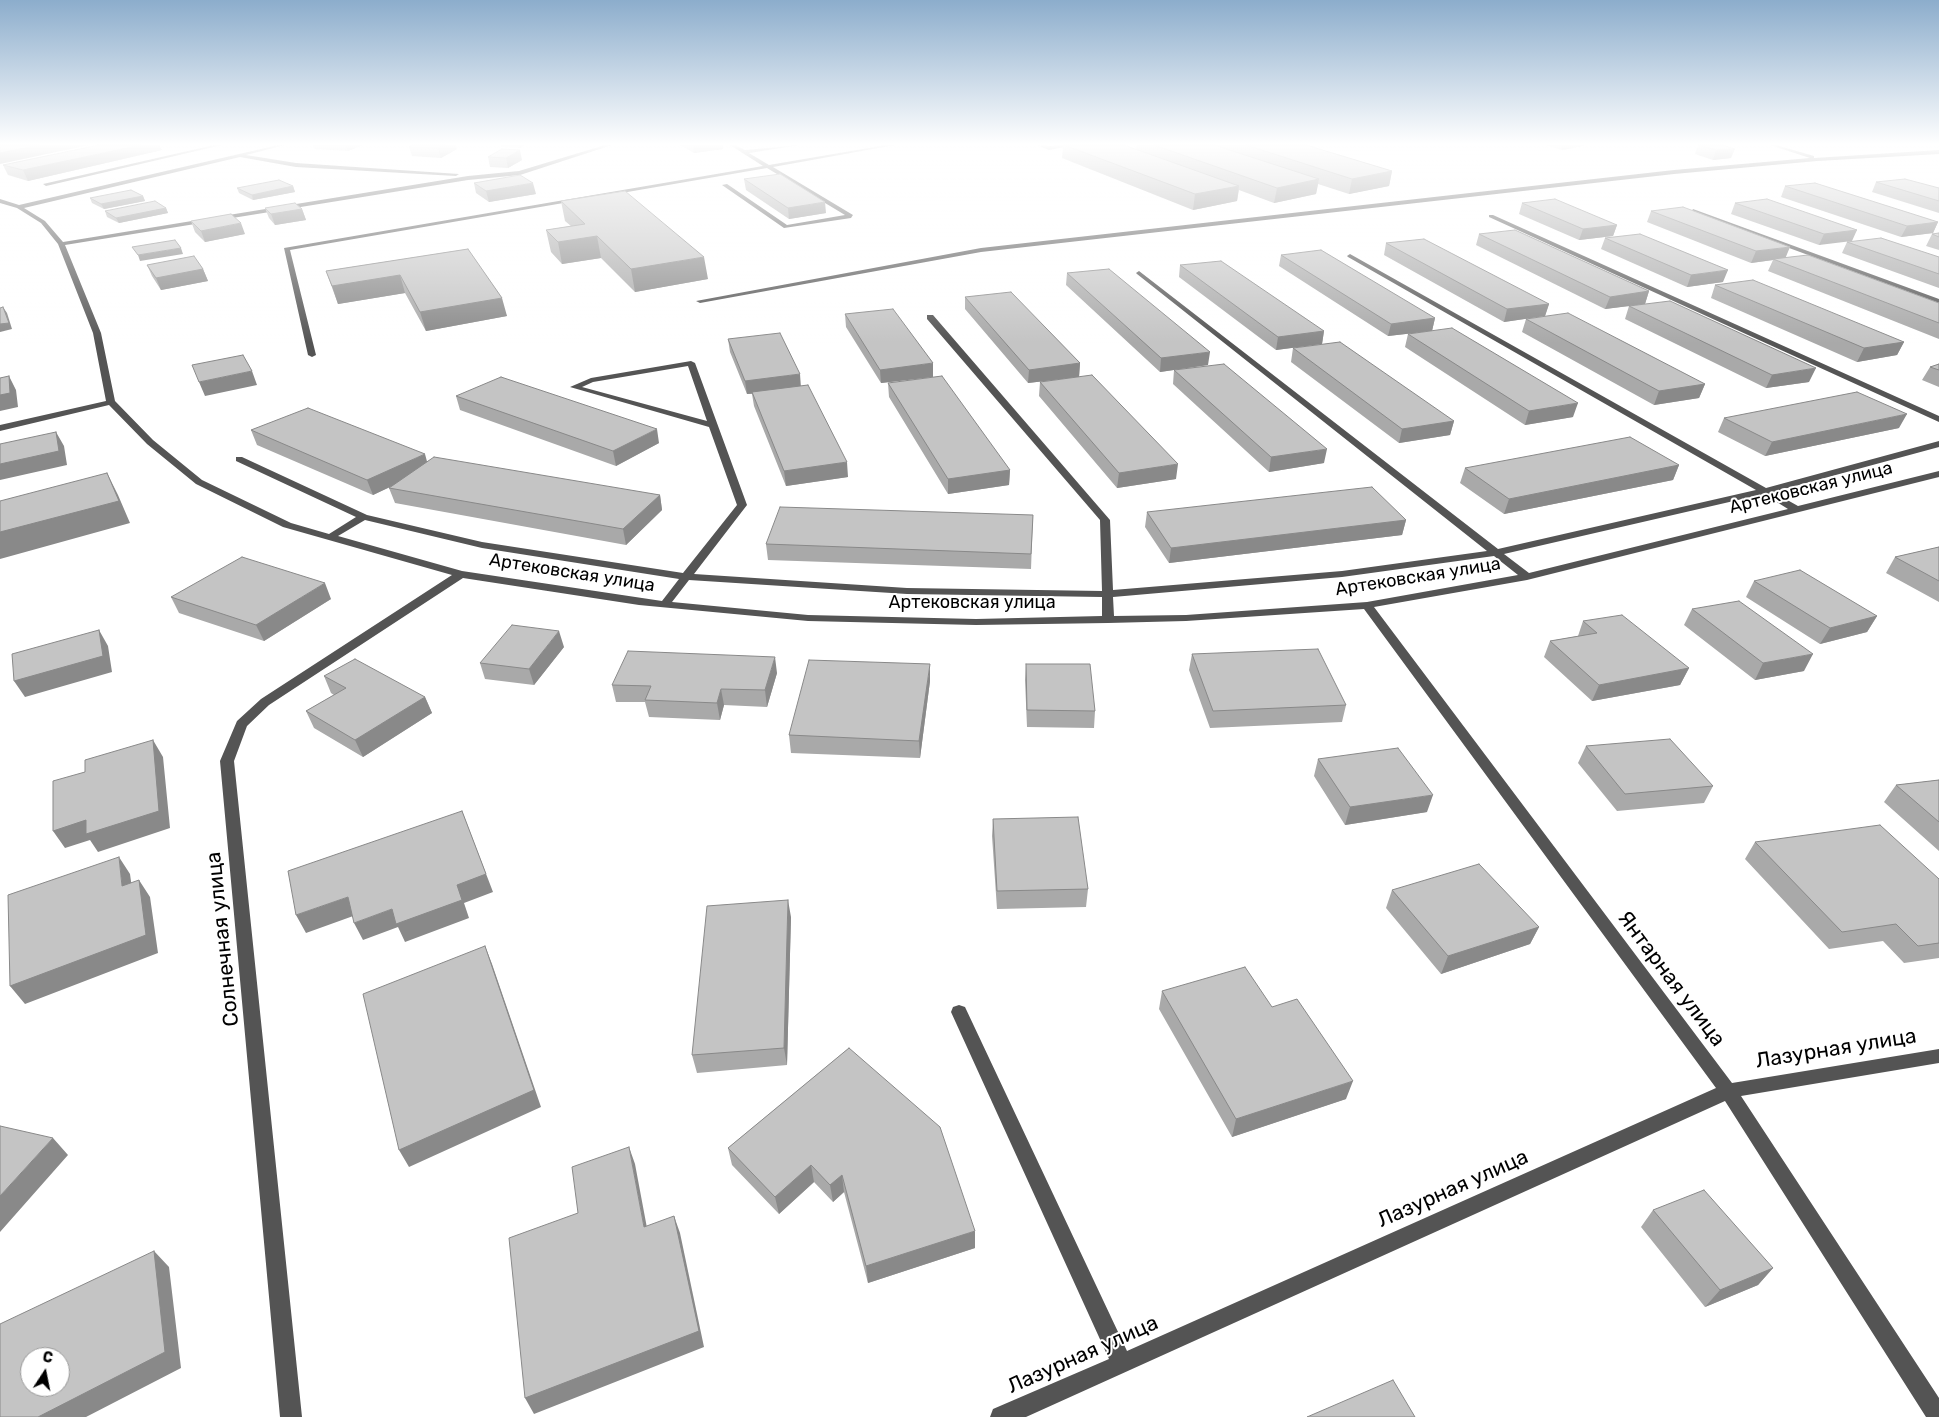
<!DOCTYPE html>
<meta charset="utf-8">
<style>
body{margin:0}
#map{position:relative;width:1939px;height:1417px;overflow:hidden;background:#fff;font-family:Rubik,sans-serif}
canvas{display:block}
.north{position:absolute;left:20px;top:1347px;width:50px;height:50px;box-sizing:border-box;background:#fff;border:1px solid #999;border-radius:50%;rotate:11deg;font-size:14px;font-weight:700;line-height:20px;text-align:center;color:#000}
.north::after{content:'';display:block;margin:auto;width:18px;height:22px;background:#000;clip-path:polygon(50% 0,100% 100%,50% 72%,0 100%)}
</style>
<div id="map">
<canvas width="1939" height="1417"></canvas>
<div class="north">С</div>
</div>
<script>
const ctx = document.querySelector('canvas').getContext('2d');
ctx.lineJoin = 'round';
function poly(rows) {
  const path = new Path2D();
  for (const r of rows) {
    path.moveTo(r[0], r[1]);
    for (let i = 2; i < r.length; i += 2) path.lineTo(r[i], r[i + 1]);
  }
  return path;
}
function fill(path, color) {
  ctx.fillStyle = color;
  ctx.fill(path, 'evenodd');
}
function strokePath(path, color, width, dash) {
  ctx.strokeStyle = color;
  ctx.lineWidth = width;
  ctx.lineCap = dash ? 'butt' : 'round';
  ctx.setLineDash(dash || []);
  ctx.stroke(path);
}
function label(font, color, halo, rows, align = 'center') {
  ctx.font = font + ' Rubik,sans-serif';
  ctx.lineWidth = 4;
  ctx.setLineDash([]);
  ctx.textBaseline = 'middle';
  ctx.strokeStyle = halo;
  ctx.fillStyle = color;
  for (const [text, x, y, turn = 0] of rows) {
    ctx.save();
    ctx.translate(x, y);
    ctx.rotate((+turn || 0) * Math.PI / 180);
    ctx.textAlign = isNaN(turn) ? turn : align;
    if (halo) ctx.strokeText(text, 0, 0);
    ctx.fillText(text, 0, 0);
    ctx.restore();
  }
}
fill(poly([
 [214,145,222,145,46,186,43,184,214,145],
 [278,145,285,145,246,155,296,163,459,174,456,176,296,167,240,157,24,208,45,221,63,242,468,176,519,171,605,145,612,145,520,175,468,180,65,245,101,333,115,401,153,440,202,480,291,523,329,534,356,517,236,461,236,457,242,457,367,515,482,542,683,573,737,505,709,427,570,387,591,378,691,361,695,363,747,505,694,574,907,588,1102,591,1100,520,927,319,927,315,933,315,1110,520,1113,590,1342,571,1487,551,1137,274,1136,273,1139,271,1498,549,1756,490,1348,257,1347,256,1350,254,1766,488,1939,441,1939,447,1773,492,1798,506,1939,471,1939,477,1527,580,1374,607,1732,1083,1939,1049,1939,1063,1741,1096,1939,1398,1939,1417,1926,1417,1725,1101,1026,1417,990,1417,993,1409,1109,1359,951,1012,953,1007,959,1005,965,1007,1127,1351,1716,1088,1364,609,1186,621,1108,623,976,625,808,621,639,605,463,578,269,705,247,726,234,761,302,1417,280,1417,220,761,237,721,261,699,452,575,283,527,196,484,147,444,109,405,0,431,0,425,106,401,93,333,58,244,41,223,17,208,0,203,0,199,19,205,278,145],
 [688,366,707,421,582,387,593,382,688,366],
 [1764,494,1788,509,1529,573,1504,554,1764,494],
 [365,520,482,548,679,579,662,601,462,571,338,536,365,520],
 [1494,556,1518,575,1367,602,1186,615,1114,616,1113,597,1342,577,1494,556],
 [689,580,907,594,1102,597,1102,616,976,619,808,615,672,602,689,580],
 [730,145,735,145,745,150,800,145,749,153,769,165,886,145,895,145,773,167,853,215,851,218,784,228,722,185,727,184,787,225,845,215,767,168,290,250,316,355,312,357,308,355,284,248,763,166,730,145],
 [1037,145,1049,146,1075,145,1049,150,1037,145],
 [1770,145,1776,145,1814,156,1814,158,1939,150,1939,154,1817,161,1674,174,981,252,700,303,696,301,981,248,1674,170,1810,158,1770,145],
 [1693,209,1939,299,1939,303,1691,212,1693,209],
 [1489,215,1493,215,1939,416,1939,422,1489,217,1489,215]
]), '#545454');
fill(poly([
 [313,145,363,145,348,151,315,149],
 [501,145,525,145,520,148,501,147],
 [680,145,723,145,723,149,694,153],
 [1063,145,1124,145,1136,149,1137,145,1306,145,1392,171,1389,186,1349,194,1318,184,1316,194,1274,203,1239,190,1237,201,1193,210,1062,158],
 [1545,145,1584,145,1583,146,1562,150],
 [1698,145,1722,145,1731,158,1713,160,1695,154],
 [409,147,457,149,441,158,412,156],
 [502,149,522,160,508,168,490,167,488,157],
 [162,150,28,181,8,175,3,165],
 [744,179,826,213,789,219,746,190],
 [1876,182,1939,188,1939,213,1872,192],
 [474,183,536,194,489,202,476,193],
 [293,186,295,192,253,200,239,193,237,188],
 [1785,186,1938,222,1933,233,1901,237,1781,197],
 [143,196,145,201,104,209,92,203,90,198],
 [561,201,708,279,635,292,601,258,562,264,551,252,546,230,571,226,565,221],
 [1522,203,1617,225,1613,236,1579,240,1519,214],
 [1735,203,1857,230,1819,245,1731,214],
 [166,208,168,213,119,223,107,217,105,211],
 [265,208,302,209,306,220,275,225,269,218],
 [1651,211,1786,258,1939,303,1939,339,1768,271,1773,260,1751,263,1647,222],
 [191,221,245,234,205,242,195,232],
 [1939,233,1939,250,1926,246,1932,234],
 [1479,234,1649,291,1645,304,1605,309,1476,245],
 [1605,238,1723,282,1687,287,1601,249],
 [1847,242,1939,257,1939,288,1842,253],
 [1386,243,1549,304,1545,316,1504,322,1384,255],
 [468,249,507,316,426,331,405,293,338,304,326,271],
 [1281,255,1435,318,1432,331,1388,336,1279,266],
 [147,265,203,269,208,281,161,290,152,276],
 [1180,265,1324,331,1322,344,1276,350,1179,277],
 [1067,273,1208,365,1160,372,1066,285],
 [1715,285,1904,342,1897,355,1857,362,1711,298],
 [965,297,1080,363,1079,377,1028,383,965,309],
 [1629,306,1809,382,1766,388,1625,319],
 [845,314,933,377,881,383,846,327],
 [1526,319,1705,384,1699,398,1654,405,1522,332],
 [1408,334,1573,417,1525,425,1405,347],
 [728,339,801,386,848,477,786,486,754,406,752,394,747,394,730,352],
 [1293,348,1454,421,1450,435,1399,443,1291,362],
 [1939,364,1939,387,1922,380,1930,367],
 [1174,370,1324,463,1269,472,1173,384],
 [1040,382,1176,479,1117,488,1039,396],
 [888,383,1010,470,1009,485,948,494,889,397],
 [456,396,659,443,616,466,460,410],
 [1724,418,1899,428,1765,456,1718,432],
 [251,430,427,462,660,495,662,510,626,545,395,503,389,488,393,485,373,495,257,445],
 [1679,465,1673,480,1504,514,1460,483,1465,468],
 [1147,512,1406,520,1402,535,1169,563,1145,527],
 [1033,515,1031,569,768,560,766,544],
 [1939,547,1939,602,1886,573,1895,557],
 [1754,581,1877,616,1867,632,1820,644,1746,597],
 [171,597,331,599,264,641,179,613],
 [1692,609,1804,671,1755,680,1684,625],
 [1583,621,1689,668,1680,685,1592,701,1544,657,1550,641,1578,636],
 [564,647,534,685,485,679,480,663],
 [1192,654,1346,705,1342,722,1210,728,1189,670],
 [1026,664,1095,711,1094,728,1027,727,1025,680],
 [777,673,767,707,724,705,720,720,649,717,645,702,616,702,612,685],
 [324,676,425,697,432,713,363,757,314,728,306,711,334,695,331,693],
 [930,681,920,758,791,753,789,735],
 [1586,746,1713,786,1704,803,1617,811,1578,763],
 [1318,759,1427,812,1345,825,1314,776],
 [1939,780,1939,851,1884,802,1896,785],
 [993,819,1088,889,1086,907,997,909,992,836],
 [1755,842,1939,879,1939,958,1904,963,1883,941,1829,949,1745,859],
 [1392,890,1539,927,1530,944,1441,974,1386,908],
 [791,917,787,1065,697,1073,692,1055],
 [1162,991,1346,1099,1232,1137,1159,1009],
 [849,1048,975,1248,868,1283,844,1192,833,1202,814,1182,779,1214,732,1165,728,1148],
 [1653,1210,1773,1268,1758,1285,1705,1307,1641,1227]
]), '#a9a9a9');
fill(poly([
 [40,145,89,145,0,164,0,153],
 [141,145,159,145,162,150,28,181,23,170],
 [345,145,363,145,348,151],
 [445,145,456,145,457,149,441,158,438,148],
 [519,145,525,145,520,148],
 [693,145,723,145,723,149,694,153],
 [1563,145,1584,145,1583,146,1562,150],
 [1735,149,1731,158,1713,160,1716,150],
 [520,150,522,160,508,168,506,158],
 [1392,171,1389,186,1349,194,1352,179],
 [1319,179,1316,194,1274,203,1277,188],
 [533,183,536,194,489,202,486,191],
 [293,186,295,192,253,200,252,195],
 [1239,186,1237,201,1193,210,1195,194],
 [143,196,145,201,104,209,101,204],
 [825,202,826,213,789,219,788,208],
 [166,208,168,213,119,223,116,218],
 [302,209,306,220,275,225,271,214],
 [1938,222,1933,233,1901,237,1907,226],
 [241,223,245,234,205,242,201,231],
 [1617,225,1613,236,1579,240,1583,229],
 [1857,230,1852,241,1819,245,1824,234],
 [597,236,601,258,562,264,558,242],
 [1790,247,1785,259,1773,259,1773,260,1751,263,1756,251],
 [181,248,183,254,140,261,138,255],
 [704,257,708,279,635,292,631,269],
 [203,269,208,281,161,290,156,278],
 [1728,270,1723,282,1687,287,1691,275],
 [400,275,405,293,338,304,332,286],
 [1649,291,1645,304,1605,309,1610,297],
 [502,298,507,316,426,331,420,312],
 [1549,304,1545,316,1504,322,1507,309],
 [3,307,7,313,12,329,0,332,0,324],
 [1435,318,1432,331,1388,336,1391,324],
 [1324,331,1322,344,1276,350,1278,337],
 [1904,342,1897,355,1857,362,1864,348],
 [1210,352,1208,365,1160,372,1161,358],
 [933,363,933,377,881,383,880,370],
 [1080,363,1079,377,1028,383,1029,370],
 [1816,368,1809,382,1766,388,1772,375],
 [252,371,257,385,205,396,199,382],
 [800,374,801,388,747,394,745,381],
 [9,376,16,390,18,407,0,411,0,395],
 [1705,384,1699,398,1654,405,1659,391],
 [1578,403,1573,417,1525,425,1529,411],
 [1907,414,1899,428,1765,456,1772,442],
 [1454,421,1450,435,1399,443,1402,429],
 [657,429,659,443,616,466,613,451],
 [56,432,64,446,67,465,0,480,0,464],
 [1327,449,1324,463,1269,472,1271,457],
 [425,454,429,469,373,495,367,480],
 [847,462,848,477,786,486,784,471],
 [1178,464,1176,479,1117,488,1119,473],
 [1679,465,1673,480,1504,514,1509,499],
 [1010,470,1009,485,948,494,948,479],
 [107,473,118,495,130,523,0,559,0,532],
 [660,495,662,510,626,545,623,529],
 [1406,520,1402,535,1169,563,1171,548],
 [325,583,331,599,264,641,256,625],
 [1877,616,1867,632,1820,644,1830,628],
 [99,630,108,646,112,672,25,697,14,681],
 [559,631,564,647,534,685,529,669],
 [1813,654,1804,671,1755,680,1763,663],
 [775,657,777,673,767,707,765,690],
 [930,664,930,681,920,758,919,741],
 [1689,668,1680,685,1592,701,1599,685],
 [721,689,724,705,720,720,717,703],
 [425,697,432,713,363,757,355,740],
 [153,740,163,757,170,828,98,852,90,840,65,848,53,831],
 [1433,795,1427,812,1345,825,1350,807],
 [462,811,493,892,464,903,469,918,405,942,398,927,363,940,354,923,457,885],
 [119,857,130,874,134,903,122,886],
 [139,880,150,897,158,953,25,1004,10,986],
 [348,897,356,915,306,933,296,915],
 [788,900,791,917,787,1065,784,1048],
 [1539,927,1530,944,1441,974,1448,956],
 [485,946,492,964,541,1107,409,1167,399,1150],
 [1353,1081,1346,1099,1232,1137,1236,1119],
 [53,1138,68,1155,0,1232,0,1196],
 [629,1147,635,1164,650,1244,644,1227],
 [811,1165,814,1182,779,1214,775,1197],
 [842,1175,844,1192,833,1202,830,1185],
 [674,1216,680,1233,704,1347,534,1414,525,1398],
 [975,1231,975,1248,868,1283,866,1266],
 [154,1251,169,1267,181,1368,86,1417,38,1417],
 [1773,1268,1758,1285,1705,1307,1720,1290]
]), '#898989');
const building = poly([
 [0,145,40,145,0,153,0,145],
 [99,145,141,145,23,170,3,165,99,145],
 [413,145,445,145,438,148,409,147,413,145],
 [1064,145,1124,145,1239,186,1195,194,1064,145],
 [1154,145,1214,145,1319,179,1277,188,1154,145],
 [1246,145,1306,145,1392,171,1352,179,1246,145],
 [1699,145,1722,145,1735,149,1716,150,1699,145],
 [502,149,520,150,506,158,488,157,502,149],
 [780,174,825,202,788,208,744,179,780,174],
 [520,175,533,183,486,191,474,183,520,175],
 [1905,179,1939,188,1939,201,1876,182,1905,179],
 [279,180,293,186,252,195,237,188,279,180],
 [1815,183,1938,222,1907,226,1785,186,1815,183],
 [131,190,143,196,101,204,90,198,131,190],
 [625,191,704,257,631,269,597,236,558,242,546,230,585,224,561,201,625,191],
 [1555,199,1617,225,1583,229,1522,203,1555,199],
 [1767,199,1857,230,1824,234,1735,203,1767,199],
 [155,201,166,208,116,218,105,211,155,201],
 [295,203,302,209,271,214,265,208,295,203],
 [1683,207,1790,247,1756,251,1651,211,1683,207],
 [231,214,241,223,201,231,191,221,231,214],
 [1515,230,1649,291,1610,297,1479,234,1515,230],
 [1939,233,1939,237,1932,234,1939,233],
 [1640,234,1728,270,1691,275,1605,238,1640,234],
 [1881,238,1939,257,1939,274,1847,242,1881,238],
 [1424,239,1549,304,1507,309,1386,243,1424,239],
 [175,240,181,248,138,255,132,247,175,240],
 [468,249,502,298,420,312,400,275,332,286,326,271,468,249],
 [1321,250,1435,318,1391,324,1281,255,1321,250],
 [1808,255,1939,303,1939,323,1773,259,1808,255],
 [194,256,203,269,156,278,147,265,194,256],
 [1221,261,1324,331,1278,337,1180,265,1221,261],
 [1109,269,1210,352,1161,358,1067,273,1109,269],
 [1753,280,1904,342,1864,348,1715,285,1753,280],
 [1011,292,1080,363,1029,370,965,297,1011,292],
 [1670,301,1816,368,1772,375,1629,306,1670,301],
 [3,307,9,323,0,324,0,308,3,307],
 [893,309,933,363,880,370,845,314,893,309],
 [1568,313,1705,384,1659,391,1526,319,1568,313],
 [1452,328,1578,403,1529,411,1408,334,1452,328],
 [780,333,800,374,745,381,728,339,780,333],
 [1340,342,1454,421,1402,429,1293,348,1340,342],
 [243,355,252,371,199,382,192,365,243,355],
 [1224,364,1327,449,1271,457,1174,370,1224,364],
 [1939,364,1939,370,1930,367,1939,364],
 [1092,375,1178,464,1119,473,1040,382,1092,375],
 [9,376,10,393,0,395,0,378,9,376],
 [942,376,1010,470,948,479,888,383,942,376],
 [501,377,657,429,613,451,456,396,501,377],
 [808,385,847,462,784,471,752,392,808,385],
 [1857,392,1907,414,1772,442,1724,418,1857,392],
 [308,408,425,454,367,480,251,430,308,408],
 [56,432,59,451,0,464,0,444,56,432],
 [1630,437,1679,465,1509,499,1465,468,1630,437],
 [434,457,660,495,623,529,389,488,434,457],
 [107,473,119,501,0,532,0,501,107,473],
 [1372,487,1406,520,1171,548,1147,512,1372,487],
 [780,507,1033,515,1031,554,766,544,780,507],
 [1939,547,1939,581,1895,557,1939,547],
 [242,557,325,583,256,625,171,597,242,557],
 [1800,570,1877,616,1830,628,1754,581,1800,570],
 [1739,601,1813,654,1763,663,1692,609,1739,601],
 [1622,615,1689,668,1599,685,1550,641,1597,633,1583,621,1622,615],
 [512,625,559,631,529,669,480,663,512,625],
 [99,630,103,656,14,681,12,654,99,630],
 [1318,649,1346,705,1213,711,1192,654,1318,649],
 [628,651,775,657,765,690,721,689,717,703,645,700,651,686,612,685,628,651],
 [355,659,425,697,355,740,306,711,346,688,324,676,355,659],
 [809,660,930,664,919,741,789,735,809,660],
 [1026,664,1090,664,1095,711,1027,710,1026,664],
 [1670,739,1713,786,1625,794,1586,746,1670,739],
 [153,740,159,811,86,834,86,820,53,831,53,781,85,772,85,760,153,740],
 [1398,748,1433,795,1350,807,1318,759,1398,748],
 [1939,780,1939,822,1896,785,1939,780],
 [462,811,486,874,457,885,462,900,396,924,392,909,354,923,348,897,296,915,288,871,462,811],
 [1078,817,1088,889,997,891,993,819,1078,817],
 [1880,825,1939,879,1939,943,1918,946,1896,924,1842,932,1755,842,1880,825],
 [119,857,122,886,139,880,146,935,10,986,8,895,119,857],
 [1479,864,1539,927,1448,956,1392,890,1479,864],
 [788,900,784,1048,692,1055,707,906,788,900],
 [485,946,534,1090,399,1150,363,994,485,946],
 [1245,967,1272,1007,1297,999,1353,1081,1236,1119,1162,991,1245,967],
 [849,1048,940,1127,975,1231,866,1266,842,1175,830,1185,811,1165,775,1197,728,1148,849,1048],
 [0,1126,53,1138,0,1196,0,1126],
 [629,1147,644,1227,674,1216,699,1331,525,1398,509,1238,578,1213,572,1167,629,1147],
 [1704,1190,1773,1268,1720,1290,1653,1210,1704,1190],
 [154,1251,165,1352,38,1417,0,1417,0,1324,154,1251],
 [30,1357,60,1357,60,1387,30,1387,30,1357],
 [1393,1380,1415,1417,1307,1417,1393,1380]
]);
fill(building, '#c4c4c4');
strokePath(building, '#898989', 1);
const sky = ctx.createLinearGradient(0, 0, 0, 343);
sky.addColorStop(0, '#8cadcc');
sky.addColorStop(0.42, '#fff');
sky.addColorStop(1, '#ffffff00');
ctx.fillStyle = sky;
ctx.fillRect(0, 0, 1939, 343);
label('18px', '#000', '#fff', [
 ["Артековская улица",1811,488,-14],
 ["Артековская улица",572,573,9],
 ["Артековская улица",1418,577,-9],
 ["Артековская улица",972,603]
]);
label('21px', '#000', '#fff', [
 ["Солнечная улица",223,939,-96],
 ["Янтарная улица",1671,979,53],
 ["Лазурная улица",1836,1049,-9],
 ["Лазурная улица",1453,1189,-24],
 ["Лазурная улица",1083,1355,-24]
]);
</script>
